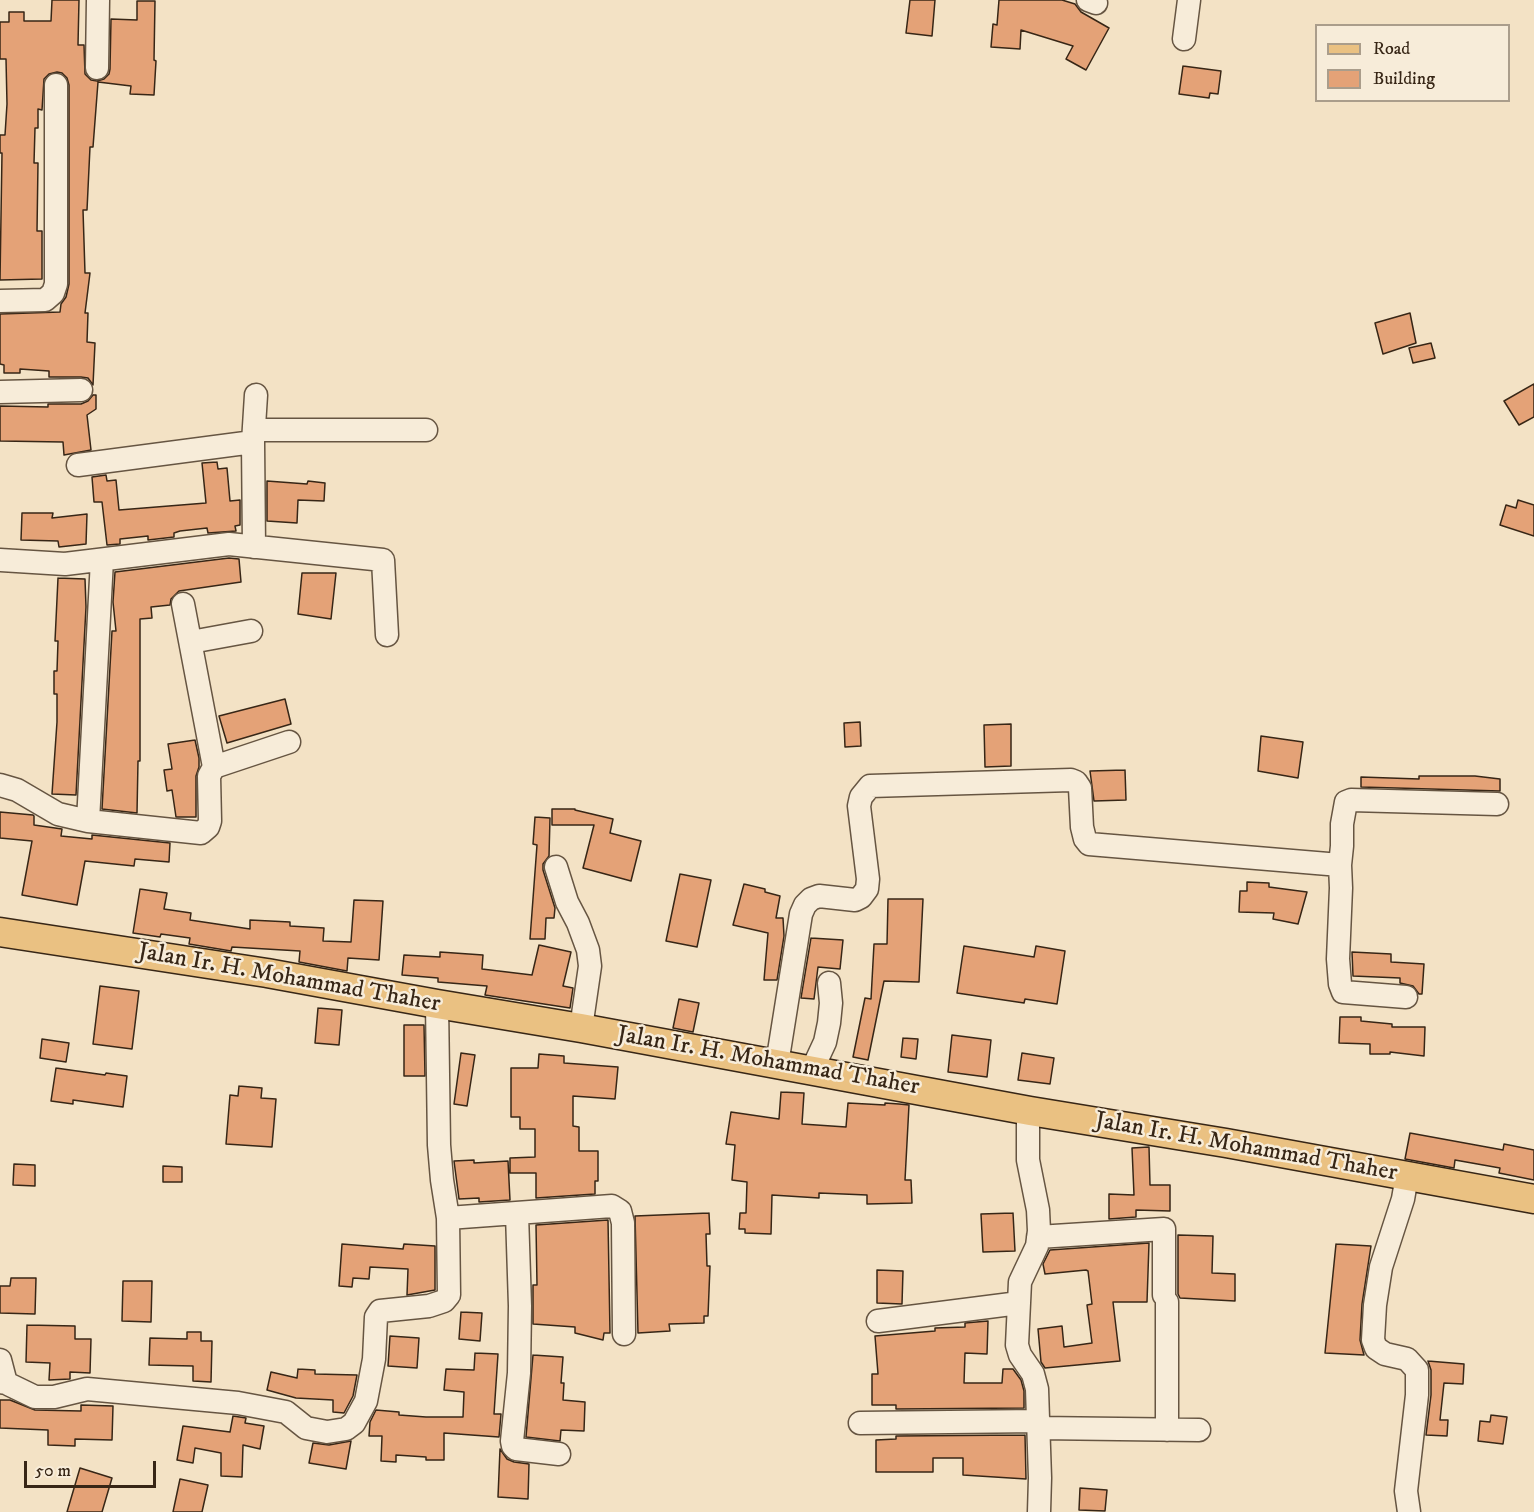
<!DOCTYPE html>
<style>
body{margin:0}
#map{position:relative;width:1534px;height:1512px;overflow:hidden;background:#f3e2c5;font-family:"IM FELL DW Pica",serif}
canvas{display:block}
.legend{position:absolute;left:1315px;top:24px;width:195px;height:78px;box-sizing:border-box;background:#f7ecd9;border:2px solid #aa9d8b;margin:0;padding:8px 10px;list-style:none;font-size:18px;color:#372616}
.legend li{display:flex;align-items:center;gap:12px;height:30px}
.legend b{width:30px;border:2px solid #aa9d8b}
.scale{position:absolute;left:24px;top:1461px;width:132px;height:27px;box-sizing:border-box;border:3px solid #372616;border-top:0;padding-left:8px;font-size:18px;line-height:21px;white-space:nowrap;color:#372616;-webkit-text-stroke:4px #f7ecd9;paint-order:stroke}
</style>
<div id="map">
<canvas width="1534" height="1512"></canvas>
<ul class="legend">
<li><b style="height:8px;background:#eac182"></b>Road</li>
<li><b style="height:16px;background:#e4a277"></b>Building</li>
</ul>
<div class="scale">50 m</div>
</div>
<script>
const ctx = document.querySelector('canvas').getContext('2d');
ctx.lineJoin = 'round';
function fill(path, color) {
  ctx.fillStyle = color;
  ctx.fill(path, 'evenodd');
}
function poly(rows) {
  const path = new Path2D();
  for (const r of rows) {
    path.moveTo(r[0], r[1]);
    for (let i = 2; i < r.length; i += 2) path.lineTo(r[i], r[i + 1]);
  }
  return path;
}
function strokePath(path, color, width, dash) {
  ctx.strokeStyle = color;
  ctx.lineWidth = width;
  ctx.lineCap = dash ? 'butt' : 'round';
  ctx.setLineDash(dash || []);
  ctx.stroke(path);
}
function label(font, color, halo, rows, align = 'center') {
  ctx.font = font + ' "IM FELL DW Pica",serif';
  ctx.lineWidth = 5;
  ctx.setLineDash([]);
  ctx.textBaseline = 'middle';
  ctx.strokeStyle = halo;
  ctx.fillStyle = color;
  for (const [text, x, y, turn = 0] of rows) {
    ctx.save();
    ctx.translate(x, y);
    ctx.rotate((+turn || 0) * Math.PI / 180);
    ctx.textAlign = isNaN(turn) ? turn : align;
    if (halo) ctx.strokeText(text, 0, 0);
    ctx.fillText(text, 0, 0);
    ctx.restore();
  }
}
const building = poly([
 [52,0,79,0,78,45,84,45,85,74,91,80,97,81,104,79,109,74,110,69,111,19,137,20,137,1,155,1,154,60,156,61,154,95,130,94,131,86,98,82,93,147,90,147,87,210,83,210,85,273,90,273,85,313,88,313,87,342,95,343,93,385,88,378,81,377,49,377,49,371,20,369,20,373,4,373,4,365,0,364,0,314,60,312,61,304,66,297,69,284,69,85,67,78,62,73,57,72,49,74,44,79,42,110,38,109,38,128,35,128,34,163,38,163,37,231,42,231,42,279,0,280,2,153,0,153,0,135,5,135,7,104,6,59,0,59,0,22,9,22,9,12,24,12,24,21,51,21,52,0],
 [910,0,935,0,932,36,906,33,910,0],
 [999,0,1062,0,1075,4,1081,12,1109,28,1086,70,1066,59,1073,46,1021,30,1020,49,991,47,993,24,997,25,999,0],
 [1183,66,1221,71,1218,94,1210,93,1209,98,1179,94,1183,66],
 [1410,313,1416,343,1383,354,1375,323,1410,313],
 [1431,343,1435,358,1413,363,1409,348,1431,343],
 [1534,384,1534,417,1519,425,1504,401,1534,384],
 [93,395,96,395,96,409,87,415,91,450,64,455,63,442,0,441,0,406,48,407,48,404,81,404,88,401,93,395],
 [217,462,218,469,227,468,230,501,240,500,240,525,235,526,236,531,208,533,207,528,180,531,174,533,174,537,148,540,148,536,120,539,120,544,107,545,102,502,94,502,92,477,106,475,107,481,116,480,119,510,206,503,202,463,217,462],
 [267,481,307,484,308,481,325,483,324,501,298,500,297,523,267,521,267,481],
 [1518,500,1534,505,1534,536,1500,525,1506,505,1516,508,1518,500],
 [22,513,53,513,52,518,87,514,86,544,59,547,58,541,21,540,22,513],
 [229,558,239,559,241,582,179,591,171,599,170,605,151,607,152,618,140,619,140,761,138,761,137,813,102,809,112,631,116,631,113,602,115,572,229,558],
 [302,573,336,573,331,619,298,614,302,573],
 [58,578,85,579,86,607,76,795,52,794,57,722,57,694,54,694,54,671,57,671,58,641,55,641,58,578],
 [285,699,291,724,227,743,219,716,285,699],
 [860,722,861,746,845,747,844,723,860,722],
 [1011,724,1011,766,985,767,984,725,1011,724],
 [1261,736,1303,742,1298,778,1258,771,1261,736],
 [195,740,199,758,199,767,196,776,196,817,176,817,172,790,167,791,164,770,172,769,168,744,195,740],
 [1125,770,1126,800,1094,801,1090,771,1125,770],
 [1419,776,1475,776,1500,779,1500,791,1361,787,1361,777,1419,779,1419,776],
 [552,809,575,809,575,810,613,819,610,833,641,841,631,881,583,868,594,825,552,825,552,809],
 [0,812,33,815,34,816,34,825,62,829,61,836,92,839,92,835,170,843,169,862,135,859,134,866,85,861,77,905,22,895,32,841,0,838,0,812],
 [535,817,550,818,549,856,543,864,543,870,555,908,554,918,546,918,545,939,530,939,537,845,533,844,535,817],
 [680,874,711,880,697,947,666,941,680,874],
 [1247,882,1269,883,1269,887,1307,892,1298,924,1273,919,1274,913,1239,912,1240,891,1247,891,1247,882],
 [744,884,765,889,765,892,780,896,776,918,783,918,784,936,777,980,764,980,768,933,733,925,744,884],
 [140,889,167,893,164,909,191,913,190,920,250,929,250,920,290,922,290,926,324,928,323,941,351,942,354,900,383,901,379,960,348,958,347,971,299,962,300,951,232,947,231,951,189,944,190,938,161,934,160,937,133,933,140,889],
 [888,899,923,899,919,982,884,981,868,1060,853,1057,865,998,871,999,874,944,887,944,888,899],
 [811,938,843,940,840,969,818,967,814,999,801,998,811,938],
 [539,945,571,952,563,986,573,988,570,1008,485,995,487,986,438,982,438,978,402,975,404,955,440,957,440,952,483,955,482,969,532,975,539,945],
 [964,946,1034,957,1036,946,1065,951,1057,1004,1025,999,1024,1003,957,993,964,946],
 [1352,952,1391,954,1391,962,1424,964,1422,994,1419,994,1413,986,1400,983,1400,978,1353,976,1352,952],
 [100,986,139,991,132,1049,93,1044,100,986],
 [679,999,699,1003,693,1032,673,1028,679,999],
 [318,1008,342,1010,339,1045,315,1043,318,1008],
 [1340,1017,1361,1017,1361,1021,1392,1024,1392,1027,1425,1027,1424,1056,1390,1052,1390,1054,1370,1054,1370,1044,1339,1043,1340,1017],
 [404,1025,424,1025,425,1076,404,1076,404,1025],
 [952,1035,991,1040,987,1077,948,1072,952,1035],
 [903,1038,918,1039,916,1059,901,1057,903,1038],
 [42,1039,69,1043,66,1062,40,1058,42,1039],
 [461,1053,475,1055,467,1106,454,1104,461,1053],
 [1022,1053,1054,1058,1050,1084,1018,1080,1022,1053],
 [539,1054,564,1056,564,1063,618,1067,615,1099,573,1096,573,1126,579,1127,579,1151,598,1151,598,1181,595,1181,595,1194,536,1198,536,1173,510,1173,510,1158,535,1157,535,1129,520,1129,520,1117,511,1117,511,1068,538,1068,539,1054],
 [56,1068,105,1075,106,1073,127,1076,123,1107,73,1100,73,1104,51,1101,56,1068],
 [239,1086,262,1088,261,1098,276,1099,272,1147,226,1144,230,1095,238,1096,239,1086],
 [781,1092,804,1093,802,1124,846,1127,848,1103,885,1105,885,1103,899,1104,909,1105,905,1180,911,1180,912,1203,867,1204,867,1195,819,1193,819,1198,772,1195,771,1234,745,1233,745,1229,739,1229,740,1213,746,1213,747,1182,732,1180,735,1145,726,1144,731,1112,779,1119,781,1092],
 [1410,1133,1503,1150,1504,1144,1534,1150,1534,1180,1499,1173,1500,1168,1455,1160,1454,1168,1405,1159,1410,1133],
 [1149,1147,1150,1185,1170,1185,1170,1211,1136,1210,1136,1217,1109,1219,1109,1194,1134,1195,1132,1148,1149,1147],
 [474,1160,474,1163,508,1161,510,1200,479,1202,479,1198,459,1199,454,1161,474,1160],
 [14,1164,35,1165,35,1186,13,1185,14,1164],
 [163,1166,182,1167,182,1182,163,1182,163,1166],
 [709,1213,710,1234,706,1234,707,1266,710,1266,708,1316,704,1316,704,1323,669,1324,670,1331,638,1333,635,1216,709,1213],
 [1013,1213,1015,1251,983,1252,981,1214,1013,1213],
 [608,1220,610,1333,604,1333,603,1340,575,1333,575,1327,533,1324,533,1285,537,1285,536,1225,608,1220],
 [1178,1235,1213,1236,1212,1273,1235,1274,1235,1301,1180,1298,1178,1294,1178,1235],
 [1149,1243,1147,1302,1113,1302,1120,1361,1045,1368,1041,1362,1038,1329,1062,1326,1064,1347,1092,1343,1087,1305,1092,1304,1088,1271,1086,1270,1045,1274,1043,1264,1050,1250,1149,1243],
 [342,1244,403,1249,404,1244,435,1246,435,1290,407,1295,408,1269,370,1267,369,1279,353,1278,352,1287,339,1286,342,1244],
 [1336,1244,1371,1246,1362,1304,1360,1340,1364,1355,1325,1353,1336,1244],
 [877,1270,903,1271,902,1304,877,1303,877,1270],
 [11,1278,36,1278,35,1314,0,1313,0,1286,10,1286,11,1278],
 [123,1281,152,1281,151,1322,122,1321,123,1281],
 [461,1312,482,1313,480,1341,459,1339,461,1312],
 [988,1321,987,1354,965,1353,964,1383,1002,1383,1003,1369,1013,1369,1021,1380,1024,1391,1024,1408,896,1409,896,1405,872,1405,872,1374,878,1374,875,1336,935,1331,935,1328,965,1327,965,1323,988,1321],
 [27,1325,75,1326,75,1339,91,1339,90,1373,70,1372,70,1379,49,1380,50,1363,26,1362,27,1325],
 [187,1332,201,1332,201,1341,212,1341,211,1382,193,1381,193,1366,149,1365,150,1338,187,1339,187,1332],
 [390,1336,419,1338,417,1368,388,1366,390,1336],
 [475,1353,498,1354,494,1414,501,1414,499,1437,444,1433,444,1460,426,1460,426,1457,396,1455,396,1462,381,1461,382,1436,369,1436,370,1422,376,1410,399,1412,399,1415,426,1417,463,1417,464,1392,444,1390,446,1369,474,1370,475,1353],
 [533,1355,563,1357,561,1383,564,1383,563,1400,585,1402,584,1431,561,1430,560,1441,526,1437,533,1355],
 [1428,1361,1464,1364,1463,1384,1444,1383,1440,1420,1448,1420,1447,1436,1426,1435,1431,1395,1431,1370,1428,1361],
 [298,1369,315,1370,315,1374,357,1375,353,1396,344,1413,333,1412,333,1400,296,1398,267,1390,271,1372,297,1378,298,1369],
 [0,1400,10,1400,35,1410,81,1411,81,1405,113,1406,112,1440,75,1439,75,1446,48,1445,48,1430,0,1428,0,1400],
 [1491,1415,1507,1417,1503,1444,1478,1441,1480,1421,1490,1422,1491,1415],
 [233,1416,246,1418,245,1423,264,1426,260,1449,243,1445,242,1477,221,1476,221,1453,195,1448,193,1463,177,1460,183,1426,230,1432,233,1416],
 [1025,1435,1026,1479,963,1475,963,1458,933,1458,933,1472,876,1472,876,1440,896,1439,896,1436,1025,1435],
 [351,1441,346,1469,309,1463,313,1443,329,1445,351,1441],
 [500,1449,507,1459,514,1462,529,1464,528,1499,498,1497,500,1449],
 [80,1468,112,1478,102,1512,67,1512,80,1468],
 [180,1479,208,1485,202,1512,173,1512,180,1479],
 [1080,1488,1107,1490,1105,1511,1079,1510,1080,1488]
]);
fill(building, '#e4a277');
strokePath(building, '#372616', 1.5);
const minor = poly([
 [1088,0,1096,3],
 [1184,39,1189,0],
 [97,68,98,0],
 [0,301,45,300,53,293,56,284,56,85],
 [0,392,81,390],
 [254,430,426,430],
 [253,442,256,395],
 [78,465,253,442,254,547],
 [0,560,65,564,229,544,383,560,387,635],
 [102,560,88,821,201,833,208,827,210,821,209,776,214,767,289,742],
 [183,604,214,767],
 [191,642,251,631],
 [0,785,17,790,58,814,88,821],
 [1340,865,1342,846,1342,824,1346,802,1351,800,1497,804],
 [556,867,567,902,578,923,588,950,590,966,581,1028],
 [777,1064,801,914,805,905,811,899,819,896,855,900,861,897,867,889,868,879,859,806,861,797,870,786,1071,780,1076,782,1080,788,1082,827,1085,839,1089,844,1340,865,1341,888,1338,959,1340,984,1343,992,1406,997],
 [812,1070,825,1042,829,1023,831,1003,829,983],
 [1030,1111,1028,1121,1028,1160,1038,1210,1039,1231,1037,1246,1020,1282,1017,1345,1020,1355,1033,1374,1037,1389,1040,1478,1039,1512],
 [1407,1176,1403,1199,1381,1267,1375,1305,1373,1340,1376,1348,1385,1354,1407,1359,1417,1370,1417,1395,1406,1491,1409,1512],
 [517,1214,520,1306,519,1373,512,1441,513,1446,516,1449,559,1454],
 [448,1218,612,1206,620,1211,623,1223,624,1334],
 [1038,1237,1164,1229,1164,1295],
 [1167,1302,1167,1430],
 [878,1321,1019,1303],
 [0,1360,6,1383],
 [0,1382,6,1383,35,1397,54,1397,87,1389,238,1403,286,1412,306,1428,327,1432,346,1429,354,1423,366,1401,374,1359,376,1317,380,1311,429,1306,444,1301,449,1295,448,1218,442,1180,439,1145,437,1004],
 [860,1423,1039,1421],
 [1039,1428,1199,1430]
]);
const major = poly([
 [0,932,267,973,437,1004,581,1028,1030,1111,1226,1143,1534,1199]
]);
strokePath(minor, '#665542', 25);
strokePath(major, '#372616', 31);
strokePath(minor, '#f7ecd9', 22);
strokePath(major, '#eac182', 28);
label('24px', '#372616', '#f7ecd9', [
 ["Jalan Ir. H. Mohammad Thaher",289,979,10],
 ["Jalan Ir. H. Mohammad Thaher",768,1062,10],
 ["Jalan Ir. H. Mohammad Thaher",1246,1148,10]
]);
</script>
